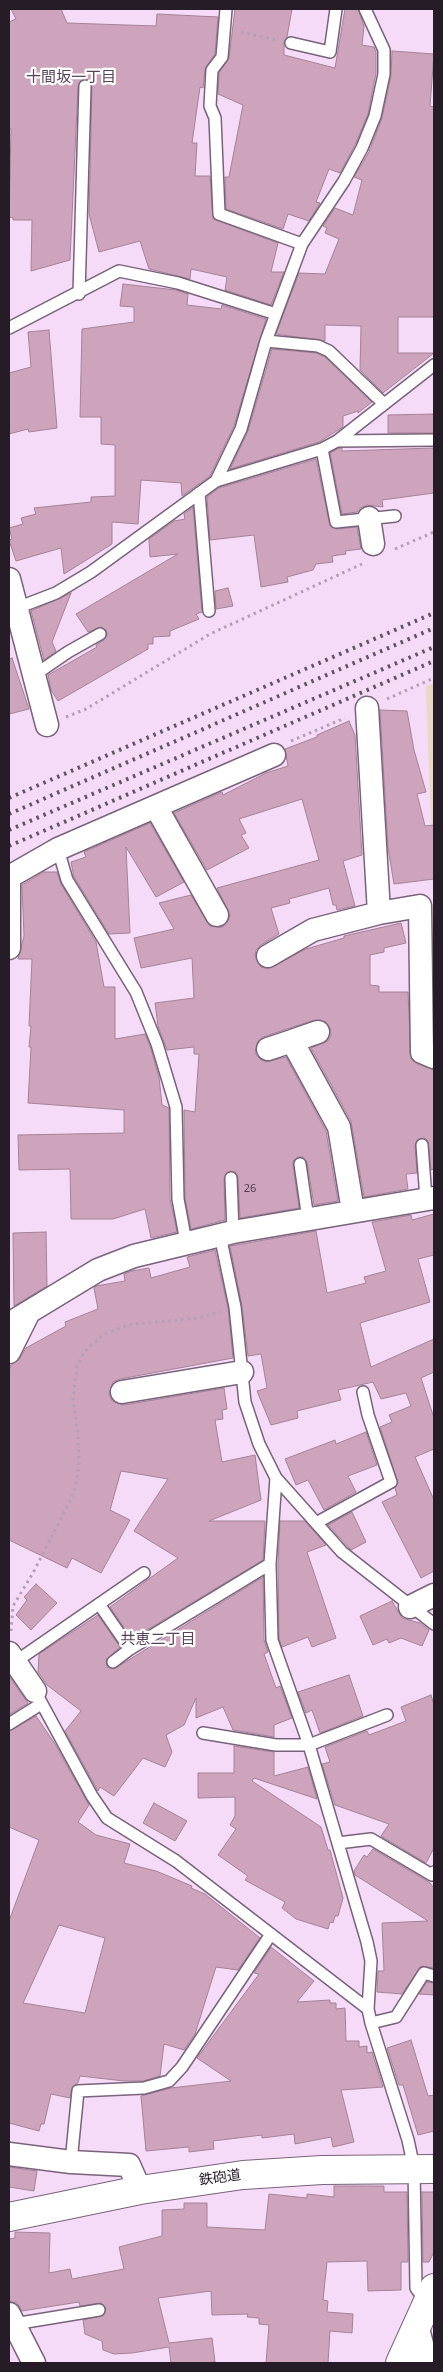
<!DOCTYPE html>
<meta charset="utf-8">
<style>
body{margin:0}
#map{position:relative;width:443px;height:2372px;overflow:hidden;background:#f6dbf8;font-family:"Noto Sans",sans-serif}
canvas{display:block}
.frame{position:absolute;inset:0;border:10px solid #261c27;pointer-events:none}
</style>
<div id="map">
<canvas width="443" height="2372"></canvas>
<div class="frame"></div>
</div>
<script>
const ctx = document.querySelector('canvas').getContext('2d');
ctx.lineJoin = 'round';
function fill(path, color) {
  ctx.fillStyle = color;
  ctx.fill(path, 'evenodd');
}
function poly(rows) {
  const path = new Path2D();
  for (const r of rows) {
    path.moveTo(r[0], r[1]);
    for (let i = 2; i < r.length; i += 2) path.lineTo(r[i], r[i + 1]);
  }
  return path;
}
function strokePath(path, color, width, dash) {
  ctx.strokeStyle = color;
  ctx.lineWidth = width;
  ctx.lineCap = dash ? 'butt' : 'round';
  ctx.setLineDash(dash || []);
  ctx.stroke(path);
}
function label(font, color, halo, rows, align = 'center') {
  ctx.font = font + ' "Noto Sans","Noto Sans JP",sans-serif';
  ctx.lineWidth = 4.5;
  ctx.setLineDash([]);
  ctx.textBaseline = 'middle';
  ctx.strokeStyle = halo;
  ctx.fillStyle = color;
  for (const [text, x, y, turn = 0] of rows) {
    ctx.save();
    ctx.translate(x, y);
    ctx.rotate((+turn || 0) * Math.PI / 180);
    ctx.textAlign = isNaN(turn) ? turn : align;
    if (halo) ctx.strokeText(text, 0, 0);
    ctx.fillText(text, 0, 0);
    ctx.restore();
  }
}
fill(poly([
 [434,683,434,828,431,829,426,686]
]), '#ead8c7');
const building = poly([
 [11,9,61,9,67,23,156,26,157,14,218,17,215,54,205,69,203,88,200,87,192,143,197,143,195,176,210,176,213,219,278,243,271,272,284,272,271,305,225,290,227,277,191,269,190,279,149,269,140,241,99,252,89,214,92,86,91,82,86,79,81,80,78,86,70,260,31,271,32,220,13,220,13,218,9,217,11,129,9,129,9,22,16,19,11,9],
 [235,9,292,9,287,37,284,42,284,55,335,68,345,9,358,9,364,26,362,45,374,47,376,52,376,73,368,114,355,145,340,173,329,169,316,202,320,203,309,221,288,214,283,229,226,209,225,177,229,177,243,105,218,94,219,73,229,58,235,9],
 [392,51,434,54,430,106,434,107,434,317,398,317,398,353,434,353,383,393,360,370,361,326,325,325,325,341,276,334,299,273,325,274,339,239,325,233,327,228,323,226,335,208,353,215,362,180,354,177,369,152,382,118,391,76,392,51],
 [123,284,176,290,188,294,187,305,221,309,222,305,266,319,234,426,210,476,182,496,181,483,141,480,138,524,112,522,112,544,64,574,61,548,16,561,9,540,12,539,9,528,23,524,21,518,36,514,34,508,91,502,91,497,115,496,115,445,101,444,101,417,80,417,82,329,134,322,134,307,120,306,123,284],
 [49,330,57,428,29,432,28,429,9,434,9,373,31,367,28,332,49,330],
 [272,349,316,353,325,357,372,402,358,413,358,411,343,416,343,427,319,442,230,469,248,431,272,349],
 [434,414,434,433,388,433,388,415,434,414],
 [434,448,434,493,382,500,383,507,367,505,360,508,357,512,342,514,330,453,339,448,342,448,342,451,434,448],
 [316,459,330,526,336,529,357,527,361,549,345,551,346,554,332,556,333,562,316,564,313,570,287,577,288,582,261,587,254,535,210,540,207,497,219,488,316,459],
 [193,507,202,612,196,614,199,619,170,631,170,636,153,637,153,644,148,644,148,649,58,701,51,690,48,675,97,647,96,645,104,640,107,635,106,630,101,627,88,632,76,614,178,554,150,557,149,539,174,521,185,519,184,514,193,507],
 [228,588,233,606,216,609,215,591,228,588],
 [71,593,52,642,56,651,44,660,31,611,71,593],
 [12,658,29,709,9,714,9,659,12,658],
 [380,710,407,711,414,750,426,792,417,794,425,826,434,825,434,879,394,884,388,848,380,710],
 [349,721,355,735,362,855,343,861,355,906,337,910,336,905,333,905,329,888,289,899,290,903,271,908,279,934,261,945,256,950,255,956,261,967,268,969,306,949,344,938,344,936,401,923,406,943,384,948,384,952,370,955,370,985,379,986,379,992,408,992,411,1059,417,1064,434,1070,434,1169,431,1170,428,1141,425,1138,418,1139,415,1146,417,1173,406,1174,408,1189,364,1197,351,1121,311,1048,328,1041,331,1035,330,1028,326,1022,314,1020,263,1037,258,1041,255,1053,260,1059,266,1062,286,1057,326,1131,338,1201,314,1205,307,1162,303,1157,298,1157,293,1161,293,1165,299,1208,240,1218,238,1177,235,1172,230,1171,224,1178,225,1220,191,1229,185,1198,184,1110,195,1112,199,1054,194,1054,194,1047,167,1050,158,1026,155,1003,194,998,192,958,141,968,134,938,174,929,159,903,191,895,210,926,223,927,228,921,230,915,217,888,319,860,302,799,239,819,246,833,241,835,249,848,207,870,174,813,222,792,223,795,266,773,288,766,285,749,317,737,317,735,349,721],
 [150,823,184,882,156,897,126,847,130,933,109,934,74,877,71,862,86,857,84,852,150,823],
 [44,872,57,872,61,884,96,942,104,987,115,987,115,1039,145,1034,150,1046,159,1077,162,1105,169,1108,170,1199,177,1232,151,1238,145,1209,113,1219,71,1219,70,1169,19,1170,18,1135,124,1133,124,1110,28,1103,31,1047,29,1047,31,1026,29,1026,32,959,18,959,24,936,22,885,44,872],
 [434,1214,434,1255,418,1259,430,1302,360,1323,371,1367,434,1339,434,1372,421,1378,434,1418,434,1449,415,1457,434,1500,434,1571,421,1578,382,1502,397,1495,395,1488,398,1483,380,1427,392,1422,389,1415,411,1406,406,1393,381,1399,373,1382,338,1390,341,1400,297,1411,298,1418,271,1425,257,1391,267,1388,261,1354,248,1356,242,1306,230,1246,316,1231,327,1293,366,1283,364,1277,386,1271,372,1222,411,1215,412,1220,434,1214],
 [46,1232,47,1286,14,1306,13,1233,46,1232],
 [215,1250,228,1308,233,1358,120,1379,113,1382,109,1394,112,1401,124,1405,224,1388,227,1409,222,1410,223,1419,215,1420,222,1462,255,1455,261,1500,209,1521,265,1521,263,1560,132,1639,110,1607,178,1558,134,1531,168,1479,121,1471,110,1510,130,1520,101,1573,72,1558,67,1568,9,1540,9,1370,11,1365,20,1358,26,1348,66,1326,65,1322,98,1309,94,1288,96,1286,125,1281,124,1274,132,1271,149,1268,151,1278,190,1267,187,1257,215,1250],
 [366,1432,377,1465,348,1476,356,1492,324,1510,308,1480,296,1485,285,1459,335,1440,336,1444,366,1432],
 [352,1512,366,1542,351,1550,328,1525,352,1512],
 [280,1521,305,1521,326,1545,307,1552,336,1638,312,1647,308,1637,282,1647,279,1639,278,1564,280,1521],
 [263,1577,264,1640,268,1652,264,1654,276,1688,280,1686,292,1718,274,1725,274,1737,233,1730,223,1707,196,1718,196,1698,184,1725,166,1735,172,1752,165,1767,143,1758,114,1796,100,1787,98,1791,65,1731,81,1711,47,1685,38,1672,39,1654,98,1615,120,1647,106,1660,107,1667,114,1669,263,1577],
 [36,1584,57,1603,31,1630,16,1615,27,1600,24,1597,36,1584],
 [392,1601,402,1618,420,1623,429,1630,422,1646,401,1638,389,1643,387,1639,373,1645,360,1616,392,1601],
 [349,1675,363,1716,320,1733,312,1710,306,1713,298,1692,349,1675],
 [9,1676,28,1703,9,1715,9,1676],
 [431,1695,434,1705,434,1848,426,1863,381,1836,389,1824,335,1805,322,1764,330,1762,325,1747,367,1731,369,1735,406,1721,401,1707,431,1695],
 [36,1716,55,1744,89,1805,78,1822,96,1835,130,1844,124,1863,156,1871,192,1886,191,1888,205,1894,260,1938,238,1970,216,1967,195,2034,184,2050,164,2044,160,2076,143,2081,124,2081,80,2076,78,2083,72,2087,70,2098,51,2094,44,2124,41,2124,39,2131,9,2123,9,1921,39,1840,9,1827,9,1731,36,1716],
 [59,1925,105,1938,85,2013,23,2003,59,1925],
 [234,1746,274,1752,274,1776,308,1767,317,1799,254,1778,252,1781,321,1827,328,1850,330,1850,343,1898,338,1916,335,1916,333,1923,330,1922,328,1929,296,1919,282,1908,285,1902,245,1880,248,1876,218,1855,236,1829,230,1825,235,1816,235,1797,198,1798,198,1773,234,1773,234,1746],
 [154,1803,187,1821,175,1841,143,1823,154,1803],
 [373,1849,429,1882,434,1888,434,1968,421,1966,402,1994,377,1992,378,1971,384,1971,382,1923,428,1921,355,1875,354,1871,364,1855,367,1857,373,1849],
 [271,1947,314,1981,297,2002,330,2000,330,2003,336,2003,336,2009,345,2008,346,2041,359,2041,359,2047,367,2046,367,2053,372,2052,383,2087,341,2090,354,2142,333,2147,331,2137,295,2144,294,2134,262,2138,262,2135,213,2141,214,2149,189,2152,189,2147,146,2151,141,2096,171,2088,231,2081,197,2058,259,1974,254,1973,271,1947],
 [427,1982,434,1983,434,1995,419,1994,427,1982],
 [411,2040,428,2096,434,2095,434,2131,418,2135,403,2085,399,2085,387,2048,411,2040],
 [9,2167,37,2171,34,2191,9,2187,9,2167],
 [334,2186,384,2186,384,2192,407,2192,408,2262,401,2262,401,2290,368,2291,367,2261,327,2262,323,2300,328,2301,327,2312,353,2314,352,2333,330,2331,328,2363,266,2363,269,2325,259,2324,259,2318,247,2317,248,2314,212,2315,211,2291,158,2298,169,2343,212,2338,215,2362,204,2363,171,2363,169,2347,132,2353,114,2354,103,2350,102,2341,85,2334,83,2320,104,2315,106,2308,101,2303,80,2306,79,2302,22,2311,17,2303,9,2301,9,2239,15,2238,15,2232,50,2233,49,2273,70,2269,72,2279,124,2269,119,2247,162,2236,162,2210,184,2209,184,2203,207,2203,207,2227,265,2230,269,2194,307,2198,307,2194,334,2197,334,2186],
 [422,2192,434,2192,434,2252,429,2262,423,2262,422,2192]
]);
fill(building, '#cea3bc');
strokePath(building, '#a48295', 1);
const service = poly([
 [226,9,222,57,212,70,210,106,215,118,219,214,302,244],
 [291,43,330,52,336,9],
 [79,294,85,86],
 [9,328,119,271,178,283,276,314],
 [266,341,318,346,329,351,384,404],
 [337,441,434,440],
 [322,449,336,522,395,516],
 [216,481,241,429,266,341,302,244,344,181,362,148,375,116,384,74,384,50,365,9],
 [199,493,209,611],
 [17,608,56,593,91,572,216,481,322,449,337,441,434,365],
 [33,676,68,652,100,634],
 [58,849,67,880,136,992,157,1044,176,1107,178,1199,186,1242],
 [422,1145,426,1199],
 [300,1164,308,1219],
 [231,1178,233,1232],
 [220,1235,235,1307,245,1402,259,1444,276,1478,342,1552,434,1624],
 [276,1478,270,1564,272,1640,309,1745,367,1942,371,1961,368,2009,371,2023,408,2140,414,2168,416,2288,427,2303],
 [316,1523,391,1482,368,1415,363,1392],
 [99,1604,130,1649,270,1564],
 [15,1662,144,1573],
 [113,1662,130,1649],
 [35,1691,92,1796,107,1818,176,1861,368,2009],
 [9,1724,41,1704],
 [203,1733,276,1745,309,1745,387,1715],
 [338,1843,371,1839,432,1875,434,1872],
 [371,2023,396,2017,424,1973,434,1976],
 [71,2162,78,2091,144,2088,169,2081,182,2067,271,1934],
 [14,2324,99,2310]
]);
const minor = poly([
 [369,518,373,544],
 [9,579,47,725],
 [367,708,379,913],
 [156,807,217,915],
 [9,877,58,849,274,755],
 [9,948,9,876],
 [268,956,313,930,379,913,420,906,422,1052,434,1057],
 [318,1032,292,1041,339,1127,353,1211],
 [268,1049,292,1041],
 [9,1324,98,1270,134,1256,233,1232,434,1198],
 [9,1352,29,1312],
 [122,1392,242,1372],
 [410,1607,434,1595],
 [9,1653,35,1691],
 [9,2154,71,2162,129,2165,140,2190],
 [9,2314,34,2363],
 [417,2325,427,2363]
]);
const tertiary = poly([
 [9,2217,140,2190,243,2175,322,2170,434,2169],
 [400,2363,434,2288]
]);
strokePath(service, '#79627b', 14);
strokePath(minor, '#79627b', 25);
strokePath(tertiary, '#79627b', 30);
strokePath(poly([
 [241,32,276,40],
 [395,549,434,532],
 [387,699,434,678],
 [66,717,86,709,210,634,362,564],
 [291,741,345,718],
 [11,1631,13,1606,33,1573,74,1493,79,1466,78,1436,73,1398,77,1367,84,1352,103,1335,127,1325,199,1318,220,1312]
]), '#b49fb6', 3, [2.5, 4]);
strokePath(service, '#fff', 11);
strokePath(minor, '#fff', 22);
strokePath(tertiary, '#fff', 28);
strokePath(poly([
 [9,798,434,613],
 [9,814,434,628],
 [9,830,434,647],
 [9,846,434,661]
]), '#625363', 4, [2.5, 5]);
label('11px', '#503e4c', null, [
 ["26",250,1189]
]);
label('14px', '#261c27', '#fff', [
 ["鉄砲道",220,2178,-8]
]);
label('15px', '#58425a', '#fff', [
 ["十間坂一丁目",71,78],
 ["共恵二丁目",158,1640]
]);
</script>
